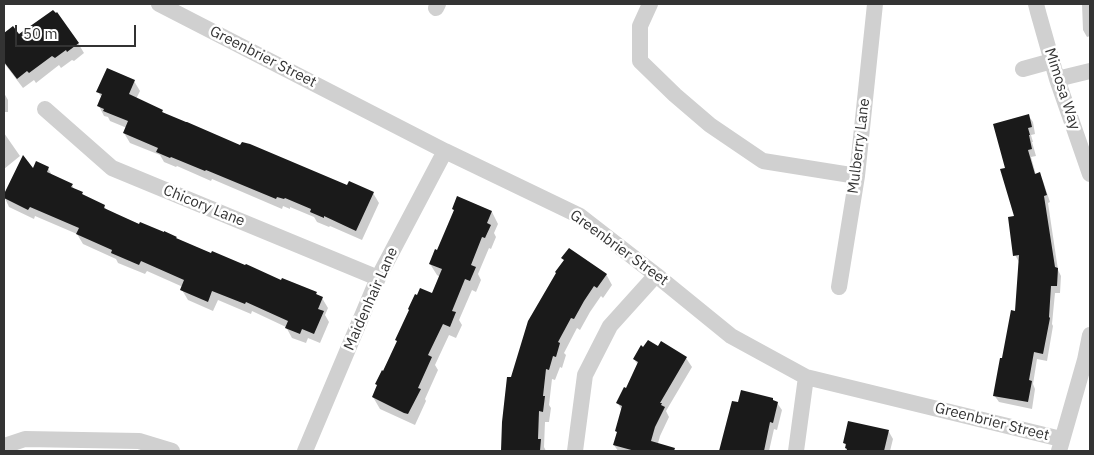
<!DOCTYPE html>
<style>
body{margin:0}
#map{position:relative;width:1094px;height:455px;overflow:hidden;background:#fff;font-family:"IBM Plex Sans",sans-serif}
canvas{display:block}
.frame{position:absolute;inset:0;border:5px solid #333;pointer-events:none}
.scale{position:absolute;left:15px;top:25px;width:121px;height:22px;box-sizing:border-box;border:2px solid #333;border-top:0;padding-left:6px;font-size:15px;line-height:18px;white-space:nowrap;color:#333;-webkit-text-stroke:4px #fff;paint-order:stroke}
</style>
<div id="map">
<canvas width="1094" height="455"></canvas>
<div class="frame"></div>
<div class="scale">50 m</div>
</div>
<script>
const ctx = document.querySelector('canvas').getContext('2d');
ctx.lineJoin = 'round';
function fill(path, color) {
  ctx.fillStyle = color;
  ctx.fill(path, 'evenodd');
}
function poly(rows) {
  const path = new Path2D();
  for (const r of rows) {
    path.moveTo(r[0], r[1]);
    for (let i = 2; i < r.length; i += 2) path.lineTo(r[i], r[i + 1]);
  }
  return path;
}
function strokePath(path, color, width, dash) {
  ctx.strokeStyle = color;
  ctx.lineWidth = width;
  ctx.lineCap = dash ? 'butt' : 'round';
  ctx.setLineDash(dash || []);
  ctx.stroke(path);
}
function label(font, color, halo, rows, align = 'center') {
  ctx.font = font + ' "IBM Plex Sans",sans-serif';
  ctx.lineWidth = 5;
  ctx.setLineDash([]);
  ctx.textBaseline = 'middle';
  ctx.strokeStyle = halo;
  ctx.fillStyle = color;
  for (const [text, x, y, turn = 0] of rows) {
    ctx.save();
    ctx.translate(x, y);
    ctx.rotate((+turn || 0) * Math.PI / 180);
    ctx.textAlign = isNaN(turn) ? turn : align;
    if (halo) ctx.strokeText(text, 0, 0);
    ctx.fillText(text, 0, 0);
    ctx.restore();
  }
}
fill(poly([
 [1082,4,1090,4,1090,36,1087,37,1083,30],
 [13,28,19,36,78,43,84,53,74,61,72,60,61,68,59,65,36,83,34,80,23,88,4,63,4,45,5,44,4,42,4,35],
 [134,81,140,91,136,99,162,111,164,114,241,147,347,187,373,193,379,203,362,240,330,226,329,227,317,222,314,217,290,207,290,209,283,206,282,209,212,179,211,181,177,166,176,167,164,162,160,155,130,143,124,133,127,128,110,121,108,117,104,116,99,106,102,98,98,92],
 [4,93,8,100,8,112,5,112,4,126],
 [1028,115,1033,122,1035,134,1031,135,1033,142,1032,142,1036,156,1031,157,1036,175,1039,174,1043,181,1050,202,1048,203,1058,270,1061,276,1060,293,1055,293,1052,324,1053,326,1047,361,1037,359,1033,384,1035,389,1032,409,999,402,994,395,1003,360,1016,313,1019,262,1015,255,1015,217,1006,169],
 [4,133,20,156,4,169],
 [23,157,34,171,48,168,53,177,72,185,74,189,82,193,84,197,104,206,107,211,281,282,282,279,316,293,318,297,322,298,328,308,325,315,329,322,320,343,308,338,306,343,292,338,286,327,252,311,251,314,218,300,213,311,188,300,182,290,183,287,147,271,145,274,118,263,116,259,83,244,77,234,35,216,34,219,9,207,4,196],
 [458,198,492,212,498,224,494,233,496,237,491,249,489,248,478,274,481,280,476,292,472,290,459,320,462,325,456,338,449,335,435,365,438,370,425,399,426,401,415,425,380,409,373,397,432,294,440,277,437,275,430,264,438,252,455,211,453,209],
 [606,274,612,285,603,298,601,296,590,312,580,330,577,328,564,353,566,355,562,368,560,367,555,380,552,379,549,405,551,408,549,422,545,422,544,447,546,451,502,451,503,422,512,379,530,321],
 [662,342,686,358,692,367,666,411,669,417,660,436,657,447,659,451,618,451,614,445,622,411,618,403,626,390,638,365,634,359,659,348],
 [772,399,774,402,777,403,782,410,777,430,774,429,769,451,720,451,733,402,739,404],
 [849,422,889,432,893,439,890,451,845,451,847,447,844,443]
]), '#0003');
fill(poly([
 [53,10,56,13,57,12,79,43,67,52,66,50,55,58,52,56,29,73,27,71,17,79,4,62,4,33,13,26,19,34],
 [107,68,135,80,129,94,163,110,162,112,186,122,187,122,240,145,242,142,250,144,347,185,349,181,374,192,356,231,324,216,324,218,310,212,311,209,285,198,284,199,277,197,276,199,206,170,205,171,171,157,170,158,156,152,158,148,123,133,128,121,103,111,104,109,97,106,102,94,96,92],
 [1029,114,1032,127,1028,128,1030,135,1029,135,1032,149,1028,150,1035,174,1040,172,1047,195,1044,196,1055,267,1058,268,1057,286,1051,286,1049,317,1050,318,1043,354,1034,352,1029,380,1032,381,1028,402,993,396,1000,358,1002,358,1011,310,1015,311,1019,255,1013,256,1008,217,1014,216,1000,169,1005,168,993,124],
 [23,155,33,168,36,161,49,167,47,172,73,184,71,187,83,192,82,194,105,205,104,208,117,214,139,224,140,222,164,232,164,231,177,237,176,238,211,253,212,251,245,265,246,264,281,280,282,278,317,292,316,294,323,297,318,309,324,311,314,334,302,329,300,334,285,328,288,321,246,302,245,304,212,291,208,302,180,290,184,280,141,261,139,265,111,253,112,250,76,234,79,228,30,207,28,210,4,198,4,194],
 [457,196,492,211,487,223,491,225,485,238,482,237,471,265,476,267,470,281,465,279,452,311,456,312,450,327,443,324,428,355,432,357,418,388,421,389,408,414,404,413,372,397,377,385,375,384,382,370,383,371,397,341,395,340,409,310,408,309,415,294,417,295,420,288,432,293,442,269,429,264,435,249,437,250,454,210,452,209],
 [569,248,607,274,597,288,594,286,584,301,574,319,571,318,558,342,560,343,556,357,553,356,549,370,546,369,543,396,545,396,543,412,539,411,538,439,541,439,540,451,501,451,502,422,507,377,511,377,528,321,556,273,555,272,564,260,561,258],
 [648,340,658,346,661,341,687,357,660,403,662,403,661,405,665,407,655,427,651,441,675,448,674,451,635,451,613,445,617,432,615,431,622,406,616,403,624,387,626,388,638,362,633,359,641,345,643,347],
 [741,390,773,398,773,400,778,402,773,423,770,422,764,451,719,451,732,401,738,402],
 [848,421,889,430,884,451,847,451,847,449,845,448,846,444,843,443]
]), '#1a1a1a');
strokePath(poly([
 [159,4,445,151,580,216,656,275,731,336,806,377,1061,439],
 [650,4,640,26,640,61,675,95,710,125,763,161,857,176],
 [1036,4,1038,12,1057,79,1090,174],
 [436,8,438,4],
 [1023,69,1052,61],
 [1057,79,1090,71],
 [45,109,112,168,378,278],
 [839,287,857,176,875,4],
 [4,446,25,439,139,441,172,451],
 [305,451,378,278,445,151],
 [575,451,585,375,610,326,656,275],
 [796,451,806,377],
 [1059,451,1085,360,1090,335]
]), '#d0d0d0', 16);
label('15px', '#333', '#fff', [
 ["Greenbrier Street",263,57,27],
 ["Mimosa Way",1062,89,72],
 ["Mulberry Lane",859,146,-83],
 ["Chicory Lane",204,206,22],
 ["Greenbrier Street",619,248,36],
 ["Maidenhair Lane",371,299,-66],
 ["Greenbrier Street",992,422,14]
]);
</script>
